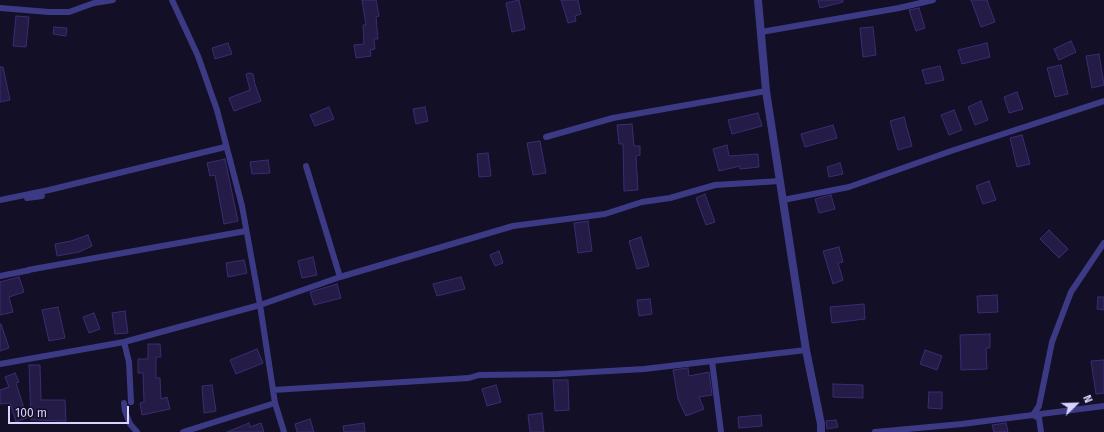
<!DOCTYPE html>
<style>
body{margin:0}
#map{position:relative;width:1104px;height:432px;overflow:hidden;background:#130f26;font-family:"Fira Sans",sans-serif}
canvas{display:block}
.north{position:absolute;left:1056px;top:384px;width:40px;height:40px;-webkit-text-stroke:3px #130f26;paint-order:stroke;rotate:67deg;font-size:11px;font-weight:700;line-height:16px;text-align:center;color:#d9d4ff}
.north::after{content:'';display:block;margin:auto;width:14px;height:18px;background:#d9d4ff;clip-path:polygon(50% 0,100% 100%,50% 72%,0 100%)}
.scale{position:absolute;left:8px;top:406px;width:121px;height:18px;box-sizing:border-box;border:2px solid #d9d4ff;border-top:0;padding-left:5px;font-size:12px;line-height:14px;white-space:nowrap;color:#d9d4ff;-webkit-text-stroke:3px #130f26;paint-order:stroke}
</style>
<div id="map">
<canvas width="1104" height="432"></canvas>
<div class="north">N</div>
<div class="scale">100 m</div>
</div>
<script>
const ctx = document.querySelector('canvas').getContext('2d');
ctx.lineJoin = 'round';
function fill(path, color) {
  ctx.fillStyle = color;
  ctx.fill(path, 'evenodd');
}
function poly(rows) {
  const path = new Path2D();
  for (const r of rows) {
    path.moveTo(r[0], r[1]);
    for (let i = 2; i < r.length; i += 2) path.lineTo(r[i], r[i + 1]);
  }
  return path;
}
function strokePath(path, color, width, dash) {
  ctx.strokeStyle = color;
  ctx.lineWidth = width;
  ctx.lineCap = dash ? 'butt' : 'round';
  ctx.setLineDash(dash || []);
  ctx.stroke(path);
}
const building = poly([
 [362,0,376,0,379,16,376,17,378,39,374,39,375,49,370,50,371,56,356,58,354,45,364,44,363,25,366,25,362,0],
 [519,0,525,29,512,32,506,3,519,0],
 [561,0,578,0,581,14,575,16,576,21,568,23,561,0],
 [818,0,843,0,843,2,820,8,818,0],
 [971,0,987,0,995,22,981,27,971,0],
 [919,8,925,28,916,31,909,10,919,8],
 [16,16,29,17,26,47,13,46,16,16],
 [54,27,67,28,66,36,53,34,54,27],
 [873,27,876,55,863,57,860,28,873,27],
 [1071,41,1076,52,1059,60,1054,49,1071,41],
 [228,43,232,54,215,59,212,48,228,43],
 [987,43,990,57,962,64,958,50,987,43],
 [1099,54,1104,85,1092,88,1086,56,1099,54],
 [1061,65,1068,94,1055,97,1047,68,1061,65],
 [940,66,944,80,926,84,922,70,940,66],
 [0,67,3,67,10,100,0,102,0,67],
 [250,73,253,74,255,84,261,101,234,111,229,98,250,90,246,74,250,73],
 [1017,92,1023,109,1009,113,1004,97,1017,92],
 [981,101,988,120,975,125,968,107,981,101],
 [329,107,334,119,315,126,310,115,329,107],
 [425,107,428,121,416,124,413,109,425,107],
 [954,110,962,130,949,135,941,115,954,110],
 [758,113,762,126,732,134,728,120,758,113],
 [904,117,912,146,898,150,890,121,904,117],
 [632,124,634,146,640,146,640,155,636,156,638,190,624,191,623,144,619,144,617,125,632,124],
 [833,125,837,138,805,147,801,134,833,125],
 [1022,135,1030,164,1017,167,1010,138,1022,135],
 [540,141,546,173,533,175,527,143,540,141],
 [727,145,729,156,758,154,759,167,740,169,740,166,719,171,713,149,727,145],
 [488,153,491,176,479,177,477,154,488,153],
 [225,159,238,221,224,224,215,175,210,176,207,163,225,159],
 [268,160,270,173,252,174,250,162,268,160],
 [840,163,843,174,829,177,827,167,840,163],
 [989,181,996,200,983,204,976,186,989,181],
 [705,194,715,222,706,225,696,198,705,194],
 [831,195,835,209,819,213,815,199,831,195],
 [588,221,592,251,578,253,574,223,588,221],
 [1049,230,1068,249,1059,258,1040,239,1049,230],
 [88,235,92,246,79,252,57,256,55,244,71,241,88,235],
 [641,237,649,266,637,269,629,241,641,237],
 [839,247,843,262,838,263,843,280,833,284,823,251,839,247],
 [499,251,503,263,495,266,490,255,499,251],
 [313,257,317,275,302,278,298,261,313,257],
 [244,260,247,273,228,277,226,263,244,260],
 [19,277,24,292,9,297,13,312,0,315,0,282,19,277],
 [461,277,465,289,437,296,433,284,461,277],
 [337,284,341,298,314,305,310,292,337,284],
 [997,295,998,312,978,313,977,296,997,295],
 [1098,297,1104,297,1104,310,1097,309,1098,297],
 [650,299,652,314,639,316,637,300,650,299],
 [864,304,865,319,832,323,830,307,864,304],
 [58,307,65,338,49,341,42,310,58,307],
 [125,311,128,333,115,334,112,313,125,311],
 [94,313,100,329,89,333,83,317,94,313],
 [0,324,1,324,9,348,0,351,0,324],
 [990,334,990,348,986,348,987,369,961,370,960,335,990,334],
 [148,344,160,344,161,357,156,357,156,378,160,378,161,399,167,397,170,409,142,415,140,403,144,402,143,373,138,373,138,359,148,359,148,344],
 [257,349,263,363,236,374,230,360,257,349],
 [925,350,942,356,937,370,920,364,925,350],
 [1104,360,1104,393,1096,394,1091,361,1104,360],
 [29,365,40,365,41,400,65,400,66,421,31,420,29,365],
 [688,368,689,376,709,372,712,395,699,397,704,409,686,416,678,399,673,370,688,368],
 [15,373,19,382,16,383,27,418,16,422,10,403,0,404,0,390,9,387,5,377,15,373],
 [553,380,568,380,569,410,555,411,553,380],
 [833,384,863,385,863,398,833,397,833,384],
 [212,385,216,411,204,413,202,386,212,385],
 [496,385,501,402,487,406,482,389,496,385],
 [929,392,942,392,942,409,928,408,929,392],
 [542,413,544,432,530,432,528,415,542,413],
 [761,415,762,426,739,428,738,417,761,415],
 [310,419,314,432,297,432,295,424,310,419],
 [836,420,838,427,827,429,826,421,836,420],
 [249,423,250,427,261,423,264,432,227,432,249,423],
 [364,423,365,432,344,432,343,426,364,423],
 [1006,423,1008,432,994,432,992,425,1006,423]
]);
fill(building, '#241b47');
strokePath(building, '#3b2d73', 1);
strokePath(poly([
 [172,0,198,56,217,110,242,206,260,305,340,277,513,226,605,214,642,202,670,198,715,185,780,181],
 [0,8,49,12,69,12,94,3,113,0],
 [761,32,899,8,933,0],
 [546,137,613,118,766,91],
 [306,166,340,277],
 [27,198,42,196],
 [0,200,49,190,225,147],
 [783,200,849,187,954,150,1104,101],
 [28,270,246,231],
 [0,276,30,270],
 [124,342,129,362,131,402],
 [712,361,721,432],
 [0,364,124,342,260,305,275,403,284,432],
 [273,390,469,378,479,375,557,374,644,369,806,350],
 [124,403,125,411,130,424,137,432],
 [183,432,275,403],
 [875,432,962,424,1104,406],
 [1041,432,1039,418,1033,415,1039,406,1052,342,1071,292,1104,243]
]), '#3d3a85', 6);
strokePath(poly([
 [758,0,766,91,806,350,821,424,821,432]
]), '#3d3a85', 8);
</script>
